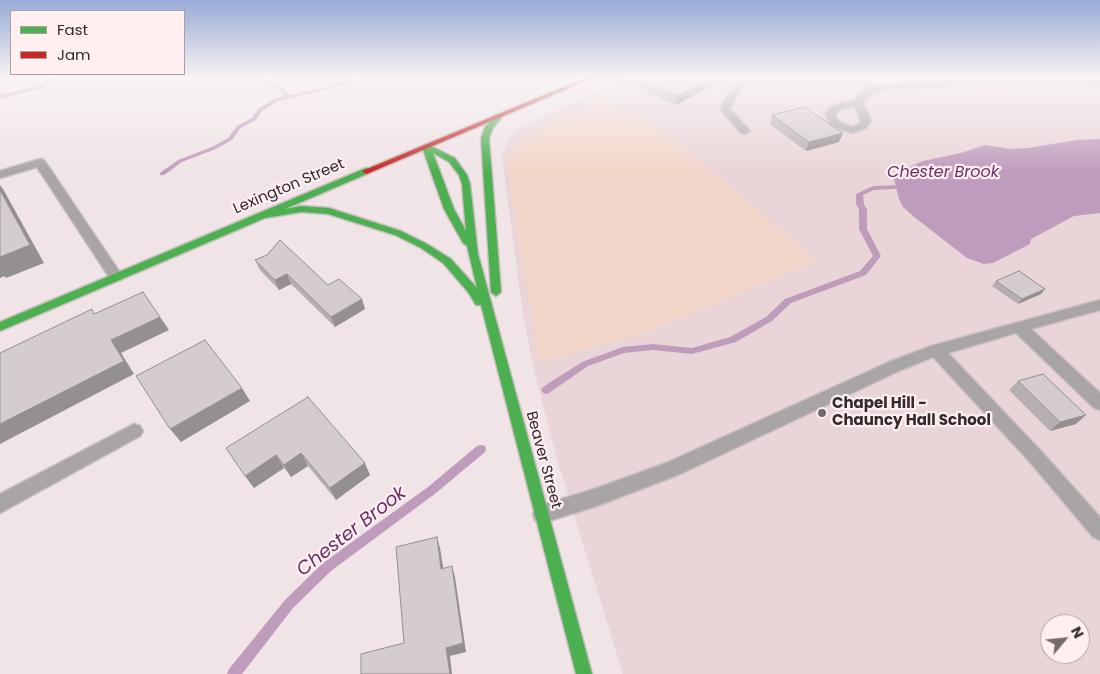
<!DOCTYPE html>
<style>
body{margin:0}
#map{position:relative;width:1100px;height:674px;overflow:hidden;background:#f0e4e6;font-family:Poppins,sans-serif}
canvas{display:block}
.legend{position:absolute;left:10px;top:10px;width:175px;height:65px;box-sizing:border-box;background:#ffeff1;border:1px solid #ada0a1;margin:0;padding:6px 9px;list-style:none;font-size:15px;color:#31292a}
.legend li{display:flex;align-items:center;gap:10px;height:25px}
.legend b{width:25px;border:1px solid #ada0a1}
.north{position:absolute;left:1040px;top:614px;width:50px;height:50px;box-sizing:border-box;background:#ffeff1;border:1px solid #ada0a1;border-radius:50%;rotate:62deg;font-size:14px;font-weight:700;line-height:20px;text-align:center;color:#31292a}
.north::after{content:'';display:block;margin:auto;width:18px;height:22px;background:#746a6c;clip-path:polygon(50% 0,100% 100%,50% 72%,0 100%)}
</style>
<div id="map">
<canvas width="1100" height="674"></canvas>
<ul class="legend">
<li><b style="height:6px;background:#4caf50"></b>Fast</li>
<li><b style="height:6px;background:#c62828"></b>Jam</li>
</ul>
<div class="north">N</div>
</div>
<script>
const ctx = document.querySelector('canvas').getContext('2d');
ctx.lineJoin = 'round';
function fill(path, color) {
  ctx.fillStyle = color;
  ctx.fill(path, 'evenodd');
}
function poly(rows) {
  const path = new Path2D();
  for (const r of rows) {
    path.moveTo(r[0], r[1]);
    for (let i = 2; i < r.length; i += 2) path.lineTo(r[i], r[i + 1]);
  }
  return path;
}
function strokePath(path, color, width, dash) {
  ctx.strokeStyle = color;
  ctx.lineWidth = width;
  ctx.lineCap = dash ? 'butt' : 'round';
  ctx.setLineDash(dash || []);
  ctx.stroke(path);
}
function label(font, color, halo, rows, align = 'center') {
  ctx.font = font + ' Poppins,sans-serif';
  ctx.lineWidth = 4.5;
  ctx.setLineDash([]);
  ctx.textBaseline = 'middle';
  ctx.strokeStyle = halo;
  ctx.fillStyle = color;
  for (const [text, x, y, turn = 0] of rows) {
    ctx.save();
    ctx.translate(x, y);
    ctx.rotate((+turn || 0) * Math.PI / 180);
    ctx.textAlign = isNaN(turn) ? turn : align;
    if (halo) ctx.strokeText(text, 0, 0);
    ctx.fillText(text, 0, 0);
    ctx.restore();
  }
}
fill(poly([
 [627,78,1100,78,1100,674,623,674,556,456,534,370,523,314,502,156,509,137,519,128],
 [1050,624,1080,624,1080,654,1050,654]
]), '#e9d5d7');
fill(poly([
 [603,103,671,136,817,261,648,332,539,362,506,160,516,146,529,136]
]), '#f2d6ca');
fill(poly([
 [1100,139,1100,213,1074,216,1031,239,1030,244,993,263,984,264,967,258,913,216,903,207,899,199,894,179,897,172,923,161,961,153,985,145,1010,149,1028,148,1077,140]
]), '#c09cbc');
fill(poly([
 [49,78,55,78,45,87,0,99,0,95,41,85,49,78],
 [260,78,266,78,282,87,290,95,326,87,356,78,363,78,330,89,278,101,262,111,256,120,241,128,232,140,216,149,182,162,164,175,160,175,160,173,178,160,212,147,228,138,237,126,252,118,258,109,274,99,285,96,278,89,260,78],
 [907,185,910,187,909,188,874,190,863,195,864,204,867,210,867,229,881,256,866,275,791,303,772,321,736,342,692,354,653,350,624,353,588,366,549,393,546,394,543,393,541,390,543,387,582,362,623,347,653,344,692,348,730,337,766,317,785,299,860,271,873,256,859,229,859,210,856,204,856,194,873,186,907,185],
 [481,445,485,446,486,449,485,452,436,493,331,571,293,608,242,674,227,674,229,669,285,600,323,563,428,487,477,446,481,445]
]), '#c09cbc');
const lane = poly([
 [750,78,774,78,769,81,748,83,739,92,730,109,750,131,745,134,741,133,720,109,732,89,742,79,750,78],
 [844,78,857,78,879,85,981,78,1100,80,1100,86,981,84,887,89,875,92,865,99,863,102,871,121,866,128,853,133,831,126,825,114,832,106,854,100,858,95,869,88,844,78],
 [855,106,861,121,858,124,852,127,839,122,835,115,840,110,855,106],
 [40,159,44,160,121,274,123,277,121,280,111,280,37,167,0,178,0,171,40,159],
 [1100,300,1100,310,1031,329,1100,393,1100,410,1094,408,1016,333,948,353,1041,451,1100,517,1100,540,1093,537,1029,461,933,357,901,370,678,475,594,507,542,523,535,520,533,514,535,508,542,505,594,489,666,463,889,362,931,346,1100,300],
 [134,424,140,426,143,431,140,436,0,513,0,494,134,424]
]);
const fast = poly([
 [496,114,503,116,493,128,489,138,501,292,496,296,491,292,481,138,485,127,496,114],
 [423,145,429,145,455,158,467,175,470,184,478,254,592,674,576,674,481,305,476,305,468,292,443,263,421,248,395,235,328,214,301,212,265,218,0,331,0,322,366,168,369,169,369,173,285,209,301,206,329,208,401,231,427,244,451,259,477,288,467,246,463,243,444,209,422,147,423,145],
 [433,153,449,162,459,175,462,184,466,231,454,209,433,153]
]);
const jam = poly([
 [585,78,593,78,369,173,366,174,362,171,585,78]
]);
strokePath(lane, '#c9bfc1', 3);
strokePath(fast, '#c9bfc1', 3);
strokePath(jam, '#c9bfc1', 3);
fill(lane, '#a9a5a5');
fill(fast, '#4caf50');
fill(jam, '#c62828');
fill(poly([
 [644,78,726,78,676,105,639,88,640,80],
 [772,115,839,142,806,151,770,124],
 [255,260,328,285,365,309,335,327,291,284,279,290,260,270],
 [996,281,1041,294,1018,304,992,286],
 [1018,381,1076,424,1050,431,1009,390],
 [308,397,370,475,336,500,308,466,291,477,284,468,254,488]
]), '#b6afb1');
fill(poly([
 [712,78,726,78,676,105,678,96],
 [843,133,839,142,806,151,809,142],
 [0,185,3,189,44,263,6,278,4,276,0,278],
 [287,274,291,284,279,290,275,280],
 [1045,289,1041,294,1018,304,1022,299],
 [362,299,365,309,335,327,331,317],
 [160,317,169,330,121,353,134,374,0,444,0,424,111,340],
 [242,388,250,401,181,442,170,429],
 [1086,415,1076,424,1050,431,1060,422],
 [301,453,308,466,291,477,284,465],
 [276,455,284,468,254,488,245,476],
 [365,463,370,475,336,500,330,488],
 [437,537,440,548,445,579,441,569],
 [452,566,455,577,466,652,450,656,452,674,450,674,446,648]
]), '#948f90');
const building = poly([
 [644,78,712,78,678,96,640,80,644,78],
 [804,107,843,133,809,142,772,115,804,107],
 [0,190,30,245,0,257,0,190],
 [280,240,328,285,339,279,362,299,331,317,287,274,275,280,255,260,267,255,280,240],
 [1019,271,1045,289,1022,299,996,281,1019,271],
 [143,292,160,317,111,340,124,361,0,424,0,353,92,309,94,314,143,292],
 [205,340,242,388,170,429,136,376,205,340],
 [1043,374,1086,415,1060,422,1018,381,1043,374],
 [308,397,365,463,330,488,301,453,284,465,276,455,245,476,226,448,308,397],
 [437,537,441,569,452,566,463,643,446,648,450,674,361,674,361,654,404,643,396,547,437,537]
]);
fill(building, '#d4ccce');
strokePath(building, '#948f90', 1);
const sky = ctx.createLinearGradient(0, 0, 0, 172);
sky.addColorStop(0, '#98aad6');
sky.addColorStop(0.45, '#f8f3f4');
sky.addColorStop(1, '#f8f3f400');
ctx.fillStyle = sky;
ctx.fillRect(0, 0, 1100, 172);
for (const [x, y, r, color] of [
 [822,413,5,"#746a6c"]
]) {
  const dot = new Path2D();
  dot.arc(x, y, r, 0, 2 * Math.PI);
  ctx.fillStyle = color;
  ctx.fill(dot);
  strokePath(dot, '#ffeff1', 2);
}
label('15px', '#31292a', '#ffeff1', [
 ["Lexington Street",289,187,-23],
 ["Beaver Street",543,460,75]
]);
label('bold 15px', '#31292a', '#ffeff1', [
 ["Chapel Hill -",832,404],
 ["Chauncy Hall School",832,421]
], 'left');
label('italic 16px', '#692f69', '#ffeff1', [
 ["Chester Brook",943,173]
]);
label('italic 19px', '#692f69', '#ffeff1', [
 ["Chester Brook",352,532,-38]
]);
</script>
